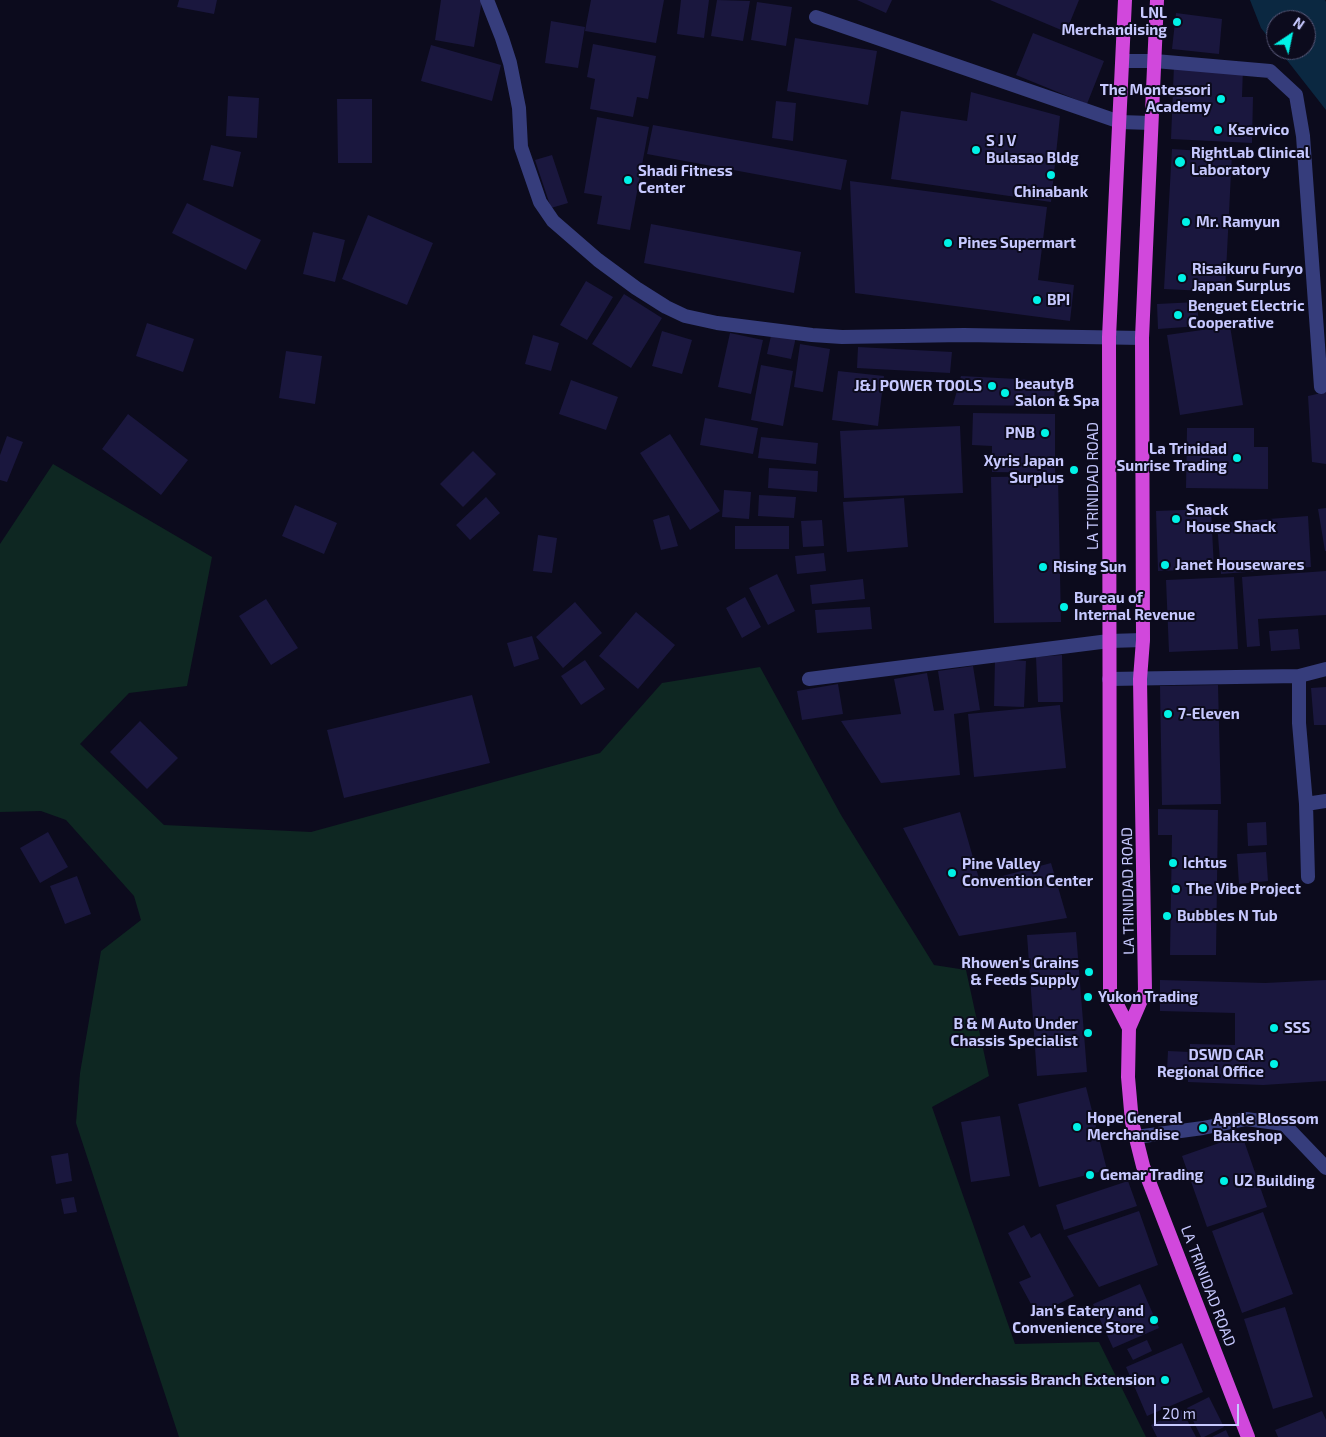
<!DOCTYPE html>
<style>
body{margin:0}
#map{position:relative;width:1326px;height:1437px;overflow:hidden;background:#0c0b1d;font-family:"Exo 2",sans-serif}
canvas{display:block}
.north{position:absolute;left:1266px;top:10px;width:50px;height:50px;box-sizing:border-box;background:#0c0b1d;border:1px solid #575777;border-radius:50%;rotate:34deg;font-size:14px;font-weight:700;line-height:20px;text-align:center;color:#c7c9ff}
.north::after{content:'';display:block;margin:auto;width:18px;height:22px;background:#00f2e7;clip-path:polygon(50% 0,100% 100%,50% 72%,0 100%)}
.scale{position:absolute;left:1154px;top:1404px;width:85px;height:22px;box-sizing:border-box;border:2px solid #c7c9ff;border-top:0;padding-left:6px;font-size:15px;line-height:18px;white-space:nowrap;color:#c7c9ff;-webkit-text-stroke:4px #0c0b1d;paint-order:stroke}
</style>
<div id="map">
<canvas width="1326" height="1437"></canvas>
<div class="north">N</div>
<div class="scale">20 m</div>
</div>
<script>
const ctx = document.querySelector('canvas').getContext('2d');
ctx.lineJoin = 'round';
function fill(path, color) {
  ctx.fillStyle = color;
  ctx.fill(path, 'evenodd');
}
function poly(rows) {
  const path = new Path2D();
  for (const r of rows) {
    path.moveTo(r[0], r[1]);
    for (let i = 2; i < r.length; i += 2) path.lineTo(r[i], r[i + 1]);
  }
  return path;
}
function strokePath(path, color, width, dash) {
  ctx.strokeStyle = color;
  ctx.lineWidth = width;
  ctx.lineCap = dash ? 'butt' : 'round';
  ctx.setLineDash(dash || []);
  ctx.stroke(path);
}
function label(font, color, halo, rows, align = 'center') {
  ctx.font = font + ' "Exo 2",sans-serif';
  ctx.lineWidth = 4;
  ctx.setLineDash([]);
  ctx.textBaseline = 'middle';
  ctx.strokeStyle = halo;
  ctx.fillStyle = color;
  for (const [text, x, y, turn = 0] of rows) {
    ctx.save();
    ctx.translate(x, y);
    ctx.rotate((+turn || 0) * Math.PI / 180);
    ctx.textAlign = isNaN(turn) ? turn : align;
    if (halo) ctx.strokeText(text, 0, 0);
    ctx.fillText(text, 0, 0);
    ctx.restore();
  }
}
fill(poly([
 [53,464,212,557,187,686,129,693,80,744,164,825,311,832,600,753,662,683,760,667,841,815,934,965,966,970,989,1076,932,1107,1015,1344,1099,1342,1146,1437,179,1437,76,1123,80,1073,101,951,141,920,134,896,66,820,41,811,0,812,0,544]
]), '#0e2722');
fill(poly([
 [1250,0,1325,0,1326,2,1326,110,1279,50,1306,50,1306,20,1276,20,1276,47,1261,28]
]), '#0b2841');
fill(poly([
 [179,0,217,0,214,14,177,7],
 [441,0,482,0,474,47,435,40],
 [591,0,664,0,656,43,585,31],
 [681,0,709,0,704,38,677,34],
 [717,0,750,1,743,41,711,36],
 [857,0,892,0,886,13],
 [990,0,1079,0,1066,32],
 [757,2,792,7,786,46,751,40],
 [1176,13,1222,19,1219,54,1172,49],
 [551,21,585,27,578,68,545,63],
 [1033,33,1104,61,1087,104,1016,75],
 [795,38,877,51,868,105,787,91],
 [593,44,656,56,648,99,637,97,633,117,590,109,595,79,587,77],
 [431,45,501,65,492,101,421,81],
 [1174,65,1243,68,1242,97,1253,97,1252,143,1171,139],
 [971,92,1060,116,1051,202,891,179,901,111,967,121],
 [228,96,259,98,257,138,226,136],
 [337,99,372,99,372,163,338,163],
 [776,101,796,103,793,141,772,138],
 [597,117,649,127,630,230,597,224,602,196,584,193],
 [653,125,847,160,841,190,647,154],
 [211,145,241,152,233,187,203,180],
 [1172,149,1232,153,1225,292,1164,289],
 [552,155,568,203,551,208,535,160],
 [850,181,1047,207,1038,280,1074,285,1070,321,855,293],
 [187,203,261,240,246,270,172,233],
 [368,215,433,243,407,305,342,279],
 [651,224,801,252,794,293,644,263],
 [313,232,345,240,335,282,303,274],
 [586,281,613,297,587,340,560,325],
 [624,294,662,318,631,368,592,344],
 [1197,302,1199,326,1158,329,1157,304],
 [147,323,194,339,183,372,136,356],
 [1230,326,1243,405,1180,415,1167,335],
 [662,331,692,340,682,374,652,366],
 [772,331,796,337,791,359,767,354],
 [730,333,763,340,751,394,718,387],
 [533,335,559,343,551,371,525,364],
 [800,344,830,349,823,392,794,387],
 [858,347,952,352,950,373,857,368],
 [286,351,322,356,315,404,279,398],
 [761,365,793,371,783,426,751,420],
 [838,371,884,376,878,426,832,420],
 [961,376,1055,381,1054,406,953,405],
 [571,380,618,397,606,430,559,414],
 [1326,392,1326,464,1312,462,1308,396],
 [973,413,1055,414,1055,473,992,472,992,446,972,445],
 [128,414,188,460,161,495,102,449],
 [705,418,758,428,753,454,700,445],
 [960,426,963,493,844,498,840,431],
 [1187,428,1254,428,1254,447,1268,447,1268,489,1186,488],
 [670,434,720,511,690,530,640,453],
 [7,436,23,442,7,482,0,480,0,455],
 [761,437,818,443,816,464,758,458],
 [473,451,496,474,463,507,440,484],
 [769,468,818,471,817,492,768,488],
 [1058,476,1061,622,994,623,991,477],
 [724,490,751,492,749,519,722,517],
 [759,495,796,497,794,518,758,516],
 [486,497,500,513,470,540,456,525],
 [904,498,908,547,847,552,843,502],
 [295,505,337,523,324,554,282,536],
 [1326,508,1326,551,1325,551,1318,509],
 [1211,509,1214,569,1158,571,1156,511],
 [669,515,678,546,661,550,653,520],
 [1308,516,1311,567,1221,574,1217,523],
 [822,520,824,546,803,547,801,521],
 [735,526,789,526,789,549,735,549],
 [538,535,557,538,552,573,533,571],
 [824,553,826,571,797,574,795,556],
 [1326,571,1326,615,1258,619,1260,646,1247,647,1242,577],
 [777,574,795,611,768,625,749,588],
 [1234,577,1238,649,1169,652,1166,580],
 [863,579,865,599,812,604,810,585],
 [745,597,761,627,742,638,726,608],
 [266,599,298,648,271,665,239,616],
 [575,602,602,633,563,668,536,637],
 [870,607,872,629,817,633,815,610],
 [636,612,675,645,638,689,599,656],
 [1298,629,1300,649,1271,651,1269,631],
 [532,636,539,659,514,667,507,643],
 [1062,655,1063,702,1038,702,1036,657],
 [995,659,1026,661,1024,707,994,706],
 [585,660,605,689,581,705,561,676],
 [973,666,980,710,954,714,960,775,881,783,841,721,901,714,894,679,927,673,934,711,944,710,938,671],
 [838,684,843,714,802,720,797,691],
 [1218,685,1221,804,1162,805,1160,686],
 [1326,687,1326,725,1314,725,1311,688],
 [472,695,490,763,344,798,327,730],
 [1060,705,1066,768,974,777,968,714],
 [140,721,178,758,147,789,110,752],
 [1158,809,1218,810,1216,955,1170,955,1172,835,1158,835],
 [960,812,980,882,1051,863,1067,918,959,936,903,828],
 [1266,822,1267,845,1248,846,1247,823],
 [48,832,68,867,40,883,20,848],
 [1266,852,1268,881,1239,884,1237,854],
 [77,876,91,914,65,924,50,886],
 [1076,932,1087,1072,1037,1076,1027,935],
 [1160,980,1265,983,1326,980,1326,1081,1263,1085,1188,1082,1188,1071,1167,1070,1168,1051,1190,1052,1190,1044,1235,1045,1235,1013,1160,1011],
 [1086,1087,1107,1170,1039,1187,1018,1104],
 [1000,1116,1010,1176,971,1182,961,1122],
 [1242,1135,1267,1207,1207,1227,1182,1156],
 [68,1153,72,1181,56,1184,51,1156],
 [1128,1181,1137,1206,1064,1230,1056,1205],
 [74,1197,77,1212,64,1214,61,1199],
 [1139,1211,1158,1265,1099,1287,1067,1236],
 [1263,1212,1293,1294,1242,1313,1212,1231],
 [1024,1225,1031,1238,1040,1233,1074,1296,1037,1315,1019,1282,1031,1277,1008,1233],
 [1140,1284,1159,1328,1113,1348,1093,1304],
 [1285,1307,1313,1397,1273,1409,1244,1319],
 [1147,1340,1152,1351,1133,1360,1127,1349],
 [1182,1343,1203,1392,1147,1416,1126,1367],
 [1209,1397,1224,1427,1204,1437,1201,1437,1187,1408],
 [1182,1410,1196,1437,1157,1437,1151,1425],
 [1322,1411,1326,1420,1326,1437,1278,1437,1275,1430],
 [1226,1430,1229,1437,1212,1437]
]), '#1a173e');
strokePath(poly([
 [816,17,1120,122,1151,123],
 [1136,1137,1203,1128,1246,1119,1284,1124,1326,1168]
]), '#363d7c', 14);
strokePath(poly([
 [487,0,502,38,510,63,519,108,521,147,540,202,553,221,598,260,636,288,666,307,685,316,717,323,812,335,842,337,964,335,1142,338],
 [1123,61,1155,61,1270,71,1296,95,1303,136,1321,387],
 [1299,676,1299,723,1306,804,1308,877],
 [809,679,1109,641,1143,640],
 [1109,679,1299,676,1326,669],
 [1306,804,1326,801]
]), '#363d7c', 14);
strokePath(poly([
 [1125,0,1109,337,1110,991,1129,1028],
 [1157,0,1142,338,1143,640,1140,679,1145,991,1129,1028,1128,1077,1132,1122,1143,1166,1248,1437]
]), '#d148dc', 14);
for (const [x, y, r, color] of [
 [1177,22,5,"#00f2e7"],
 [1221,99,5,"#00f2e7"],
 [1218,130,5,"#00f2e7"],
 [976,150,5,"#00f2e7"],
 [1180,162,6,"#00f2e7"],
 [1051,175,5,"#00f2e7"],
 [628,180,5,"#00f2e7"],
 [1186,222,5,"#00f2e7"],
 [948,243,5,"#00f2e7"],
 [1182,278,5,"#00f2e7"],
 [1037,300,5,"#00f2e7"],
 [1178,315,5,"#00f2e7"],
 [992,386,5,"#00f2e7"],
 [1005,393,5,"#00f2e7"],
 [1045,433,5,"#00f2e7"],
 [1237,458,5,"#00f2e7"],
 [1074,470,5,"#00f2e7"],
 [1176,519,5,"#00f2e7"],
 [1165,565,5,"#00f2e7"],
 [1043,567,5,"#00f2e7"],
 [1064,607,5,"#00f2e7"],
 [1168,714,5,"#00f2e7"],
 [1173,863,5,"#00f2e7"],
 [952,873,5,"#00f2e7"],
 [1176,889,5,"#00f2e7"],
 [1167,916,5,"#00f2e7"],
 [1089,972,5,"#00f2e7"],
 [1088,997,5,"#00f2e7"],
 [1274,1028,5,"#00f2e7"],
 [1088,1033,5,"#00f2e7"],
 [1274,1064,5,"#00f2e7"],
 [1077,1127,5,"#00f2e7"],
 [1203,1128,5,"#00f2e7"],
 [1090,1175,5,"#00f2e7"],
 [1224,1181,5,"#00f2e7"],
 [1154,1320,5,"#00f2e7"],
 [1165,1380,5,"#00f2e7"]
]) {
  const dot = new Path2D();
  dot.arc(x, y, r, 0, 2 * Math.PI);
  ctx.fillStyle = color;
  ctx.fill(dot);
  strokePath(dot, '#0c0b1d', 2);
}
label('bold 15px', '#c7c9ff', '#0c0b1d', [
 ["LNL",1167,13,"right"],
 ["Merchandising",1167,30,"right"],
 ["The Montessori",1211,90,"right"],
 ["Academy",1211,107,"right"],
 ["Kservico",1228,130],
 ["S J V",986,141],
 ["Bulasao Bldg",986,158],
 ["RightLab Clinical",1191,153],
 ["Laboratory",1191,170],
 ["Shadi Fitness",638,171],
 ["Center",638,188],
 ["Chinabank",1051,192,"center"],
 ["Mr. Ramyun",1196,222],
 ["Pines Supermart",958,243],
 ["Risaikuru Furyo",1192,269],
 ["Japan Surplus",1192,286],
 ["BPI",1047,300],
 ["Benguet Electric",1188,306],
 ["Cooperative",1188,323],
 ["beautyB",1015,384],
 ["Salon & Spa",1015,401],
 ["J&J POWER TOOLS",982,386,"right"],
 ["PNB",1035,433,"right"],
 ["La Trinidad",1227,449,"right"],
 ["Sunrise Trading",1227,466,"right"],
 ["Xyris Japan",1064,461,"right"],
 ["Surplus",1064,478,"right"],
 ["Snack",1186,510],
 ["House Shack",1186,527],
 ["Janet Housewares",1175,565],
 ["Rising Sun",1053,567],
 ["Bureau of",1074,598],
 ["Internal Revenue",1074,615],
 ["7-Eleven",1178,714],
 ["Ichtus",1183,863],
 ["Pine Valley",962,864],
 ["Convention Center",962,881],
 ["The Vibe Project",1186,889],
 ["Bubbles N Tub",1177,916],
 ["Rhowen's Grains",1079,963,"right"],
 ["& Feeds Supply",1079,980,"right"],
 ["Yukon Trading",1098,997],
 ["B & M Auto Under",1078,1024,"right"],
 ["Chassis Specialist",1078,1041,"right"],
 ["SSS",1284,1028],
 ["DSWD CAR",1264,1055,"right"],
 ["Regional Office",1264,1072,"right"],
 ["Hope General",1087,1118],
 ["Merchandise",1087,1135],
 ["Apple Blossom",1213,1119],
 ["Bakeshop",1213,1136],
 ["Gemar Trading",1100,1175],
 ["U2 Building",1234,1181],
 ["Jan's Eatery and",1144,1311,"right"],
 ["Convenience Store",1144,1328,"right"],
 ["B & M Auto Underchassis Branch Extension",1155,1380,"right"]
], 'left');
label('15px', '#c7c9ff', '#0c0b1d', [
 ["LA TRINIDAD ROAD",1093,486,-90],
 ["LA TRINIDAD ROAD",1128,891,-91],
 ["LA TRINIDAD ROAD",1208,1286,69]
]);
</script>
